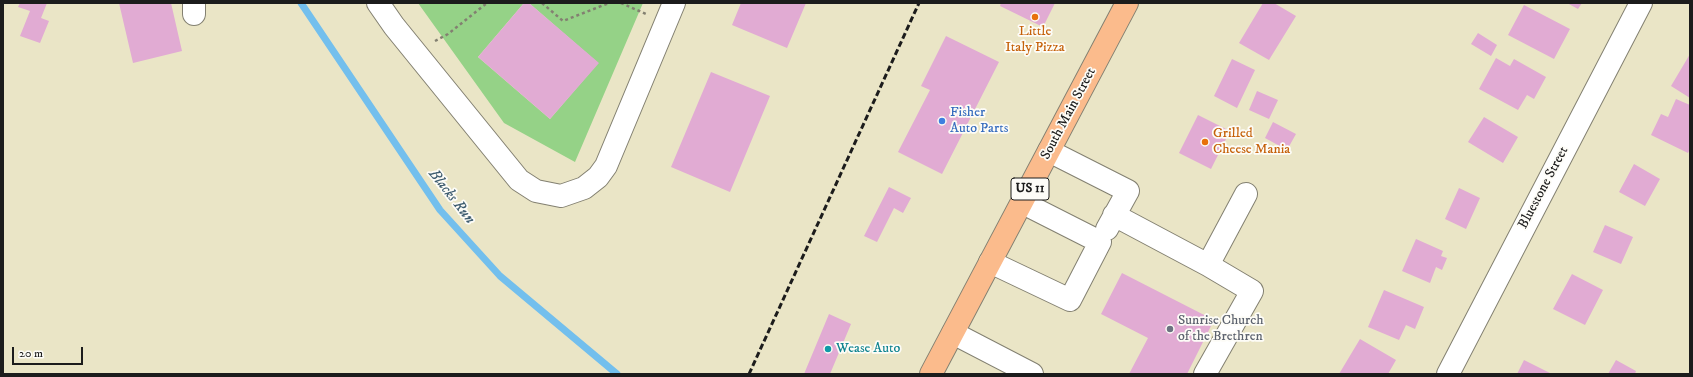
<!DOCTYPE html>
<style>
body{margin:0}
#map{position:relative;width:1693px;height:377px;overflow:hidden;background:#eae5c6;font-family:"IM FELL DW Pica",serif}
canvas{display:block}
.frame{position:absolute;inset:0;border:4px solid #1c1c1c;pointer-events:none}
.scale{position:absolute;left:12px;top:347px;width:71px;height:18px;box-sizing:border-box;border:2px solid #1c1c1c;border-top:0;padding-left:5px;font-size:12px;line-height:14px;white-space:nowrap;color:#1c1c1c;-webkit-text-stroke:3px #fdfcf7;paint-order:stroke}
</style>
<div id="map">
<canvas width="1693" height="377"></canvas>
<div class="frame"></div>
<div class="scale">20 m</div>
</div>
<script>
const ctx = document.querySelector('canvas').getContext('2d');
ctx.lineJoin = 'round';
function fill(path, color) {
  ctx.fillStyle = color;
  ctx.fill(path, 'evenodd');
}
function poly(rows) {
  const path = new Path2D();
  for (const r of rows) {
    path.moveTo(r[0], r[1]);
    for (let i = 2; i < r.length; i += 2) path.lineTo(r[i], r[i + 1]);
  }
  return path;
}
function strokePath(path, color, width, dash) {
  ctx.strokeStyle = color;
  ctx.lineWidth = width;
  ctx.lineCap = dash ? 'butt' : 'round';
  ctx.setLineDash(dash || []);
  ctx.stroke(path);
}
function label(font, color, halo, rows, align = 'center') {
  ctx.font = font + ' "IM FELL DW Pica",serif';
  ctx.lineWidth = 3.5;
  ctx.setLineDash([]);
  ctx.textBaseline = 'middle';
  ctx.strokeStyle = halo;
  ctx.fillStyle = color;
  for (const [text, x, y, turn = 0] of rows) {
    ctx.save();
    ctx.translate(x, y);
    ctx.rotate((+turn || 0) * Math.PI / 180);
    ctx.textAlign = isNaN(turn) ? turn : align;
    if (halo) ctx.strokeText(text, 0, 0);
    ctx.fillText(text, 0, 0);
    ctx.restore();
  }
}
fill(poly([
 [418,3,524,3,478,57,550,119,598,63,529,3,643,3,575,162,504,123]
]), '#95d287');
strokePath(poly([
 [301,3,440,210,500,276,617,374]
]), '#73bfed', 7);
fill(poly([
 [20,3,47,3,41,18,49,21,40,43,20,36,30,11,18,7],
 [119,3,171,3,182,51,133,63],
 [524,3,529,3,599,63,550,119,478,57],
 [741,3,806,3,787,48,732,25],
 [1001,3,1055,3,1043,27,1000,6],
 [1263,3,1274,3,1296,16,1269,60,1239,43],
 [1567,3,1582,3,1578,9],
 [1524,5,1570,29,1554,59,1508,35],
 [1478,33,1497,45,1491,56,1471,44],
 [946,36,999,62,942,174,898,152,930,90,921,86],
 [1690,54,1690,98,1671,86],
 [1496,58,1510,66,1514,59,1546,77,1534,99,1527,95,1518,110,1479,89],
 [1232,59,1255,70,1237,108,1214,96],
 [711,72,770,96,730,192,671,167],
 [1257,91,1278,100,1269,119,1249,110],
 [1676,99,1690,105,1690,149,1688,153,1651,135,1661,114,1668,117],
 [1198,115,1230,131,1211,169,1179,153],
 [1484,117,1518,137,1503,163,1468,142],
 [1273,122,1296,134,1287,150,1265,138],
 [1634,164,1660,179,1645,206,1619,192],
 [889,187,911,198,903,213,894,208,877,242,864,236],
 [1459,188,1480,198,1466,229,1445,219],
 [1605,225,1633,237,1621,264,1593,252],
 [1416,239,1443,251,1441,256,1447,258,1442,270,1436,267,1430,283,1402,271],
 [1122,273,1214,320,1187,374,1129,374,1148,338,1101,314],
 [1572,274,1603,290,1585,325,1553,309],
 [1384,290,1424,307,1415,329,1406,325,1399,340,1368,327],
 [829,314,851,324,830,374,804,374],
 [1360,339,1396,360,1388,374,1339,374],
 [1524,360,1552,374,1517,374],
 [1616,360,1636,371,1635,374,1608,374]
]), '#e1abd3');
const minor = poly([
 [194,3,194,14],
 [378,3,394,26,519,180,536,191,561,196,584,188,598,177,606,166,674,3],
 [1049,151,1128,191,1107,229],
 [1114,215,1208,265,1252,291,1205,374],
 [990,262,1070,300,1100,242,1023,203],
 [1208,265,1246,194],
 [953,333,1032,374],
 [1448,374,1641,3]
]);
const major = poly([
 [931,374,1127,3]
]);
strokePath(minor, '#838071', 24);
strokePath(major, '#838071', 24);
strokePath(poly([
 [542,3,563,21,609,3],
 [621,3,646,14],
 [435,41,448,34,487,3]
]), '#838071', 2.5, [3, 3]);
strokePath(minor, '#fff', 22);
strokePath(major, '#fbbb8c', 22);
strokePath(poly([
 [749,374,919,3]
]), '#1c1c1c', 3, [6, 3]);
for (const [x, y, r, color] of [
 [1035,17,4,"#e8710a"],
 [942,121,4,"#3f7fe0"],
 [1205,142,4,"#e8710a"],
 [1170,329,4,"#6b7280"],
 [828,349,4,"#0f9aa8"]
]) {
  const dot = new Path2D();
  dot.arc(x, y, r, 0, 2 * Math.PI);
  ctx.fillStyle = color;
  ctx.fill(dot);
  strokePath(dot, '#fdfcf7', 1.5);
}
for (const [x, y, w] of [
 [1030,189,38]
]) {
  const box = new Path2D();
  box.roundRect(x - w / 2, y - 11, w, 22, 3);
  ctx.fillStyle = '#fdfcf7';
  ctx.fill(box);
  strokePath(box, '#1c1c1c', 1);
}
label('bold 13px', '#1c1c1c', null, [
 ["US 11",1030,189]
]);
label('14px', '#c56008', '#fdfcf7', [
 ["Little",1035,32],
 ["Italy Pizza",1035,48],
 ["Grilled",1213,134,"left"],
 ["Cheese Mania",1213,150,"left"]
]);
label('14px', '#366cbe', '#fdfcf7', [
 ["Fisher",950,113],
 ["Auto Parts",950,129]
], 'left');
label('14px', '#1c1c1c', '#fdfcf7', [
 ["South Main Street",1069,114,-62],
 ["Bluestone Street",1544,188,-62]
]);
label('14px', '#5b616d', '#fdfcf7', [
 ["Sunrise Church",1178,321],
 ["of the Brethren",1178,337]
], 'left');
label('14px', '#0d838f', '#fdfcf7', [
 ["Wease Auto",836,349]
], 'left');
label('italic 15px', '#3f5d70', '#fdfcf7', [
 ["Blacks Run",451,197,52]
]);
</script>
